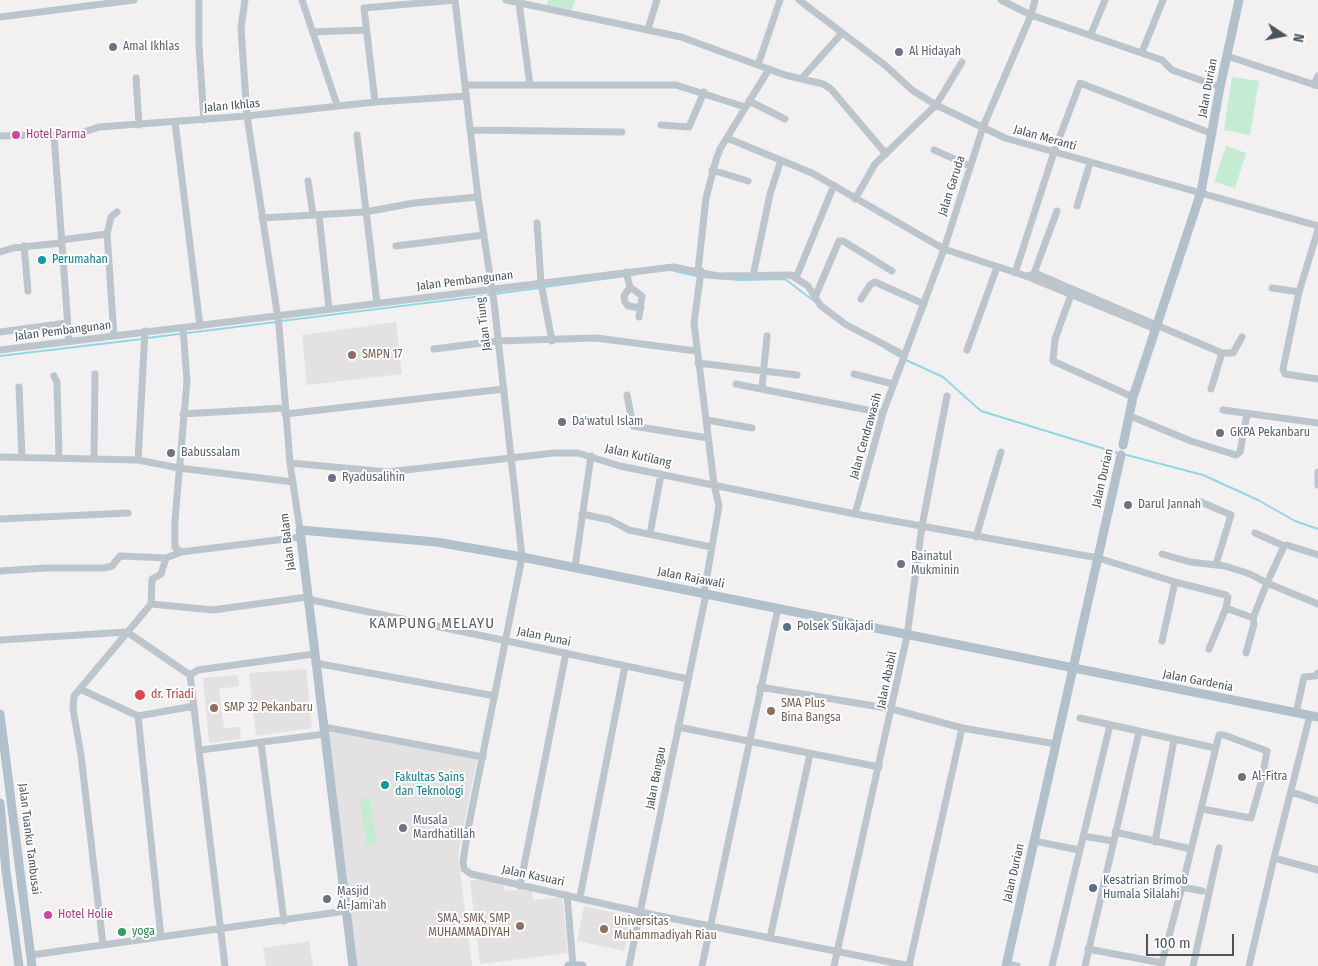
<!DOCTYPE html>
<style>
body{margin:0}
#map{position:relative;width:1318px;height:966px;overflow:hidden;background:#f2f0f0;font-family:"Fira Sans Condensed",sans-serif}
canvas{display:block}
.north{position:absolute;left:1258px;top:10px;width:50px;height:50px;-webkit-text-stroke:4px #fff;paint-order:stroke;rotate:101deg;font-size:14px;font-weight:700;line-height:20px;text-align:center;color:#49545c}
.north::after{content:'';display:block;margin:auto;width:18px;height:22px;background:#49545c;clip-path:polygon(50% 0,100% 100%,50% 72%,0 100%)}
.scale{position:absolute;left:1146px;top:934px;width:88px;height:22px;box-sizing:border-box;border:2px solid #49545c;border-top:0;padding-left:6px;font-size:15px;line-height:18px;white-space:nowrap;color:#49545c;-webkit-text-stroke:4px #fff;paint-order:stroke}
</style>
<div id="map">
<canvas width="1318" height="966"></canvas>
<div class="north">N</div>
<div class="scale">100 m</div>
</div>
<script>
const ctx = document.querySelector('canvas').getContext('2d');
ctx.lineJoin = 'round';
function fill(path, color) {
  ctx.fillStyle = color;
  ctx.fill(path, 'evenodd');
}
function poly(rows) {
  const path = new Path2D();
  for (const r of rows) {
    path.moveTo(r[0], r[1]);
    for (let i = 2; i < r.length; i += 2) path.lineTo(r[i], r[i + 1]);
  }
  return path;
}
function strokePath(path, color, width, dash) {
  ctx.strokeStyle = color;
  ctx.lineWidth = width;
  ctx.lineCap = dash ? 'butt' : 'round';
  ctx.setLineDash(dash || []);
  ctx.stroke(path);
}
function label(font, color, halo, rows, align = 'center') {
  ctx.font = font + ' "Fira Sans Condensed",sans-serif';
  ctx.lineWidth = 4;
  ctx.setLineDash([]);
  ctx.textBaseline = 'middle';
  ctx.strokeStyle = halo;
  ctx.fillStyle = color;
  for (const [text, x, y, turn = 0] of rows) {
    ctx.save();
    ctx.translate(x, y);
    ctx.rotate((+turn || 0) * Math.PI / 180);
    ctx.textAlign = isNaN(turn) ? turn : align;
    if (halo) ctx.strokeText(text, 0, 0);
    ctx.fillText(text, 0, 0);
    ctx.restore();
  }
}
fill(poly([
 [396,322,402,374,307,385,302,335],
 [306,669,312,728,256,736,249,673],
 [238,675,239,686,219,689,224,728,240,727,241,739,209,743,203,678],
 [329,732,477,759,458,855,472,966,357,966],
 [493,878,503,883,505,891,532,889,533,900,562,897,568,953,480,964,470,881],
 [584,906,632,917,624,951,577,941],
 [309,941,313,966,266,966,263,948]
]), '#e3e1e1');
fill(poly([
 [548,0,575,0,572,10,546,6],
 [1232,77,1259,81,1250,135,1224,130],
 [1226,146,1246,153,1235,188,1214,182],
 [371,798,373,821,363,823,360,799],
 [374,823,377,844,366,846,363,824]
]), '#c3ecd2');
strokePath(poly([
 [670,270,697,276],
 [702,277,740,280,785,279,814,301],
 [544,287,633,275],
 [494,294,539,288],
 [281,321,490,295],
 [147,338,276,322],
 [886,349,902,358],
 [0,356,142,339],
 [906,360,943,377,981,411,1118,453],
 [1123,454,1203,475,1258,500,1295,521,1318,529]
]), '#93d6e5', 2);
strokePath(poly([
 [199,0,199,47,204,120],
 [245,0,241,28,247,116,279,325,290,463,300,530],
 [302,0,337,105],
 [455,0,478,197,494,302,522,557,468,829,463,862,464,869,471,874,640,912,910,966],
 [506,0,681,37,785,75,823,84,831,89,886,154],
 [799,0,886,66,912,90,936,105,1005,138,1318,226],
 [1001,0,1031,15,1162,60,1172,70,1220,87],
 [519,3,530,85],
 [0,17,134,0],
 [648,29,657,0],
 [313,32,366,30],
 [1091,34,1105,0],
 [1142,52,1163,0],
 [1227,56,1318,86],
 [758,65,780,0],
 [136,78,139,125],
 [802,78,842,33],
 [465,85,676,85,745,107],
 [1314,85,1318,76],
 [749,101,785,119],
 [375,102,364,8,455,0],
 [175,122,200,326],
 [661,125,689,127,704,92],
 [471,130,622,132],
 [54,135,69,341],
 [357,135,377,303],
 [0,136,78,134,99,127,247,116,375,102,466,96],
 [727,138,812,173,944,249,1026,276,1153,328,1158,327],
 [934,150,970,166],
 [712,170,748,181],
 [308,181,313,215],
 [855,199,875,164,936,105,962,62],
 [1077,206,1090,163],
 [365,212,414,203,478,197],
 [319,215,329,309],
 [262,218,365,212],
 [537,223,541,283,552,341],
 [1318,230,1299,292,1283,369,1285,374,1318,379],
 [61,240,107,234],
 [24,246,28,291],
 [396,246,484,235],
 [0,252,13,248,61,243],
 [698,271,706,198,716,160,720,149,769,69],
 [701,271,694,323,714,484,719,506,704,593],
 [626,272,630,287,642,296,639,317],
 [1015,273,1054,152,1080,83,1213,134],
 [753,276,770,194,781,160],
 [1026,276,1037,274,1222,353,1233,353,1242,337],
 [1033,276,1057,211],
 [796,278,834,185],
 [630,287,624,296,625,302,628,306,641,308],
 [1272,288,1299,292],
 [1072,292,1055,339,1053,361,1133,397],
 [815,297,839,241,843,241,892,271],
 [861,299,870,285,875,282,924,304],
 [183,328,187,381,175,520,175,547,181,552,301,537],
 [0,332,67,323],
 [114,336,107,234,111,217,117,212],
 [434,349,497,341,596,338,696,351],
 [0,350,673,267,718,276,791,275,808,286,820,305,845,324,904,355],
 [967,350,997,267],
 [698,363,797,375],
 [854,374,893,384],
 [54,376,57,382,59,457],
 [736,384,883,413],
 [19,387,22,457],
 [762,388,767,336],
 [1211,389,1222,353],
 [627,395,633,426,708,438],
 [1223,410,1318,423],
 [183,414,284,408],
 [285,414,504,389],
 [1130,416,1191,441,1236,455,1240,452,1247,414],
 [707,420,752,428],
 [0,457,138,460,179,468,293,482],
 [94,458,95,374],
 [138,460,145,331],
 [290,463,388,472,554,453,578,453,620,466,855,514,1098,558,1175,582,1226,595,1228,597,1226,608,1209,649],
 [1318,472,1318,485],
 [1201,502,1231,515,1216,564],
 [582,514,610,520,629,530,711,547],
 [855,514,883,413,944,249,983,127,1031,15,1035,0],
 [0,519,128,513],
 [1255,533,1284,546],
 [650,534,661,474],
 [976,537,1001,452],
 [1162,554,1190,562,1225,566,1250,574,1267,583,1284,546,1287,545,1318,555],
 [575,567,591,456],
 [0,571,46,568,104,568,112,566,120,556,166,558],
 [307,599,688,679],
 [151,604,152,579,161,574,166,558,181,552],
 [1226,608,1253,618,1267,583,1318,604],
 [0,640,127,632,190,675],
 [1162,641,1175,582],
 [1246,653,1254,624,1253,618],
 [315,663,495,696],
 [190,675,225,966],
 [190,675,198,670,314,654],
 [760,687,892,709,962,728,1056,744],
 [80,689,138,716,194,706],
 [1296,713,1304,677,1315,676,1318,673],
 [138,716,161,937],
 [1080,718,1215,748],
 [324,727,483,757],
 [678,727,879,767],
 [261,743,284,921],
 [200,750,325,734],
 [1292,792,1318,801],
 [1115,832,1191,849],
 [1083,836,1113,841],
 [1034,841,1079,850],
 [1155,842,1174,740],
 [1274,858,1318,870],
 [520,886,566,653],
 [1182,887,1202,891],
 [567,895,573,965],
 [580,897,625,666],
 [770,938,810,754],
 [103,945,81,755,73,709,74,696,151,604,213,610,307,597],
 [1088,949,1162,963],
 [31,955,346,911],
 [1007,964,1017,966],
 [629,966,706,594],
 [702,966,778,608],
 [834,966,907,636,922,526,947,396],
 [909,966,962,728],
 [1052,966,1110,725],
 [1085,966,1139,732],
 [1161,966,1182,887,1218,739,1219,735,1224,735,1267,751,1262,779,1251,818,1202,809],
 [1193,966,1219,848],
 [1249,966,1274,858,1310,715]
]), '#bdc5cc', 7);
strokePath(poly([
 [1123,445,1133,397,1201,192,1220,87,1239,0],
 [0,714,32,966],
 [0,803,6,871,19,966],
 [353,966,300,530,436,542,522,557,1318,717],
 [569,966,582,966],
 [1006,966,1121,455]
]), '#b2c0cc', 9);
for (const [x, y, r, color] of [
 [113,47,5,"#6b7280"],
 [899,52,5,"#6b7280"],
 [16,135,5,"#d1479c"],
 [42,260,5,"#0f9aa8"],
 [352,355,5,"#8d6e63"],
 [562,422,5,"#6b7280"],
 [1220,433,5,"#6b7280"],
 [171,453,5,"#6b7280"],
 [332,478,5,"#6b7280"],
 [1128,505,5,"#6b7280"],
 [901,564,5,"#6b7280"],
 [787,627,5,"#5c6f8a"],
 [140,695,6,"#e0444e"],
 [214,708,5,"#8d6e63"],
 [771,711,5,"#8d6e63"],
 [1242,777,5,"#6b7280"],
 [385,785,5,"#0f9aa8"],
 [403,828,5,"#6b7280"],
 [1093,888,5,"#5c6f8a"],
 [327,899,5,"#6b7280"],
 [48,915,5,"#d1479c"],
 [520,926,5,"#8d6e63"],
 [604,929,5,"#8d6e63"],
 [122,932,5,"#2e9e5b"]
]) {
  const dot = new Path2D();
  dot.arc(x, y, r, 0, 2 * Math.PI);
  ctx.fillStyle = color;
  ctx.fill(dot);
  strokePath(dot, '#fff', 2);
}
label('12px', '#5b616d', '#fff', [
 ["Amal Ikhlas",123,47],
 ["Al Hidayah",909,52],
 ["Da'watul Islam",572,422],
 ["GKPA Pekanbaru",1230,433],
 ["Babussalam",181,453],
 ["Ryadusalihin",342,478],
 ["Darul Jannah",1138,505],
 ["Bainatul",911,557],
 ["Mukminin",911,571],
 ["Al-Fitra",1252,777],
 ["Musala",413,821],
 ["Mardhatillah",413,835],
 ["Masjid",337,892],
 ["Al-Jami'ah",337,906]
], 'left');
label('12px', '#49545c', '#fff', [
 ["Jalan Durian",1208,88,-79],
 ["Jalan Ikhlas",232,106,-5],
 ["Jalan Meranti",1045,138,16],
 ["Jalan Garuda",952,186,-72],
 ["Jalan Pembangunan",465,281,-7],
 ["Jalan Tiung",484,324,-97],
 ["Jalan Pembangunan",63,331,-7],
 ["Jalan Cendrawasih",866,436,-74],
 ["Jalan Kutilang",638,456,13],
 ["Jalan Durian",1103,478,-77],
 ["Jalan Balam",288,542,-97],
 ["Jalan Rajawali",691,578,11],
 ["Jalan Punai",544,637,12],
 ["Jalan Ababil",887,680,-78],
 ["Jalan Gardenia",1198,681,11],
 ["Jalan Bangau",656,778,-79],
 ["Jalan Tuanku Tambusai",29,839,83],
 ["Jalan Durian",1014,873,-77],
 ["Jalan Kasuari",533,876,12]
]);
label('12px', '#b23c85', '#fff', [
 ["Hotel Parma",26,135],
 ["Hotel Holie",58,915]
], 'left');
label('12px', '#0d838f', '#fff', [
 ["Perumahan",52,260],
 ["Fakultas Sains",395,778],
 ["dan Teknologi",395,792]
], 'left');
label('12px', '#785e54', '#fff', [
 ["SMPN 17",362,355],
 ["SMA Plus",781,704],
 ["Bina Bangsa",781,718],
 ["SMP 32 Pekanbaru",224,708],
 ["SMA, SMK, SMP",510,919,"right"],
 ["MUHAMMADIYAH",510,933,"right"],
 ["Universitas",614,922],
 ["Muhammadiyah Riau",614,936]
], 'left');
label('12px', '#4e5e75', '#fff', [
 ["Polsek Sukajadi",797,627],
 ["Kesatrian Brimob",1103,881],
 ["Humala Silalahi",1103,895]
], 'left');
label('12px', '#be3a42', '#fff', [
 ["dr. Triadi",151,695]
], 'left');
label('12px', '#27864d', '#fff', [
 ["yoga",132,932]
], 'left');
ctx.letterSpacing = '1px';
label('15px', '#5d6165', '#fff', [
 ["KAMPUNG MELAYU",432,624]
]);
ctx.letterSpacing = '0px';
</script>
